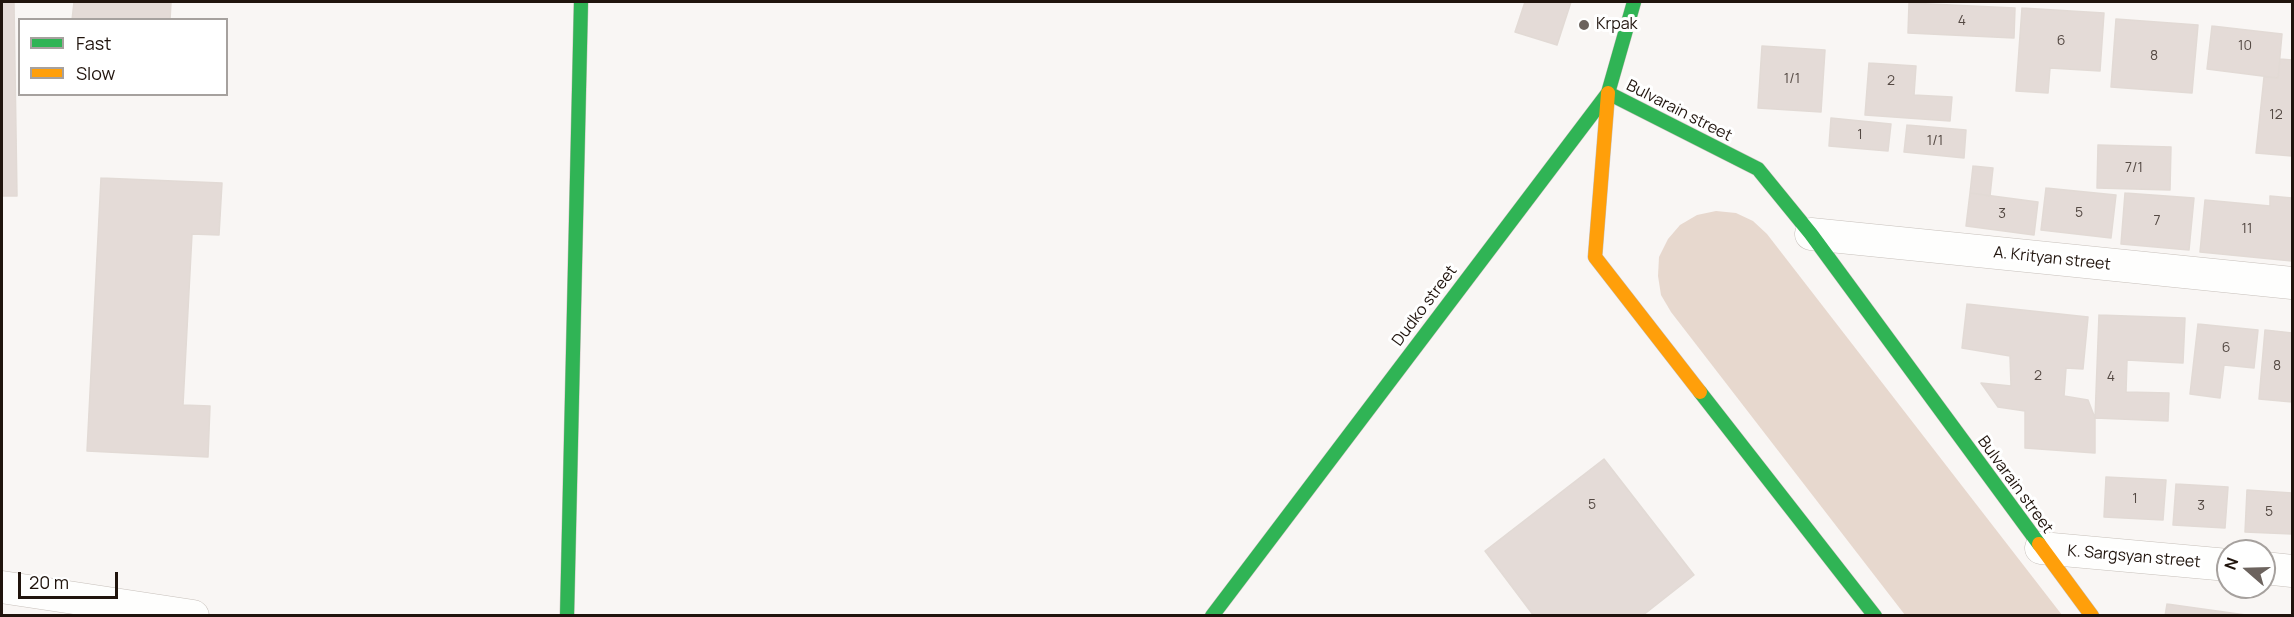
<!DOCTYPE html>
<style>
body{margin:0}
#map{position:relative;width:2294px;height:617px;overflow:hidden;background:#f9f6f4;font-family:Manrope,sans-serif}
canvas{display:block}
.frame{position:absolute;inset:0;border:3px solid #20140d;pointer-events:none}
.legend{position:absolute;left:18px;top:18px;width:210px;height:78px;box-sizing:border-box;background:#fff;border:2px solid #a6a19e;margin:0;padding:8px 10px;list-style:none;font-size:18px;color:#20140d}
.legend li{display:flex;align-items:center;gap:12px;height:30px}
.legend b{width:30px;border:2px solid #a6a19e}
.north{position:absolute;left:2216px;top:539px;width:60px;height:60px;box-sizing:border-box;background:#fff;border:2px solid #a6a19e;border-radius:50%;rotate:290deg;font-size:16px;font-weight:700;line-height:24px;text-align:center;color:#20140d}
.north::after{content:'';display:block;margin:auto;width:21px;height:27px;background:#6c635e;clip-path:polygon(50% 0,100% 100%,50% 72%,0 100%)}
.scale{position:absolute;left:18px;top:572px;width:100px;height:27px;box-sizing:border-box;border:3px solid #20140d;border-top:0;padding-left:8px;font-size:18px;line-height:21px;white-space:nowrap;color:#20140d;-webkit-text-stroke:4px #fff;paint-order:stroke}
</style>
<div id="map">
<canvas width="2294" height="617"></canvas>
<div class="frame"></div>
<ul class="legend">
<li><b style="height:8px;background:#30b455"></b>Fast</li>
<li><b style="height:8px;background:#ff9f0a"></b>Slow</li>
</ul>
<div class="north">N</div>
<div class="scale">20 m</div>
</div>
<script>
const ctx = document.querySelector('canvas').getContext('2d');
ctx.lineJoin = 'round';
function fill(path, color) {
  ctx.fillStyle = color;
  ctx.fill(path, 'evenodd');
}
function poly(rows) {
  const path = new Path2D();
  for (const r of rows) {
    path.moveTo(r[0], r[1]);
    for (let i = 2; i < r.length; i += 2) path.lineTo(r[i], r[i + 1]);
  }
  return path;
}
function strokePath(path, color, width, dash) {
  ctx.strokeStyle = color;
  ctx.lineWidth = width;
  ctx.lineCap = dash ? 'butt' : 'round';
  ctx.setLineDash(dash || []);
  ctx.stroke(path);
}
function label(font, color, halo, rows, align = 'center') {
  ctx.font = font + ' Manrope,sans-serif';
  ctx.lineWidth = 6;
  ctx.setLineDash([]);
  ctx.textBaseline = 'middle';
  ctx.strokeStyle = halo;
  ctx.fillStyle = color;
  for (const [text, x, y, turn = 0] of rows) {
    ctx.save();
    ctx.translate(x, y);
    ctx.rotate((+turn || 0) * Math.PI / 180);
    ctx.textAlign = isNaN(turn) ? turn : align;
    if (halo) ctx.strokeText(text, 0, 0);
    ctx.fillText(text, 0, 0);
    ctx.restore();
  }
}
fill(poly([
 [1716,211,1736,213,1753,221,1767,234,2062,615,1905,615,1671,312,1661,295,1658,276,1659,257,1668,239,1680,225,1697,215]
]), '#e7d8ce');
const building = poly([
 [2,2,14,2,17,196,2,196,2,2],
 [74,2,171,2,170,20,72,20,74,2],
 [1525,2,1571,2,1557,45,1515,32,1525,2],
 [1909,3,2015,8,2014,38,1908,33,1909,3],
 [2022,8,2104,13,2100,71,2050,68,2048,93,2016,91,2022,8],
 [2116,19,2198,25,2192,93,2111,87,2116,19],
 [2212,26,2282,34,2278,78,2207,69,2212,26],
 [1762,46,1825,50,1821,112,1758,108,1762,46],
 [2280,59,2292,60,2292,156,2256,153,2264,77,2278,78,2280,59],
 [1869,63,1916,66,1914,95,1952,97,1950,121,1865,115,1869,63],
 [1831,118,1891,124,1888,151,1829,146,1831,118],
 [1907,125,1966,130,1964,158,1904,152,1907,125],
 [2098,145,2171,147,2170,190,2097,188,2098,145],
 [1973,166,1993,168,1990,196,1970,193,1973,166],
 [101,178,222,183,219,235,192,234,183,405,210,406,208,457,87,451,101,178],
 [2046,188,2116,195,2111,238,2041,230,2046,188],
 [1970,193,2038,202,2034,235,1966,226,1970,193],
 [2125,193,2194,198,2189,250,2121,244,2125,193],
 [2270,196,2292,198,2292,261,2200,252,2205,200,2270,206,2270,196],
 [1967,304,2088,317,2083,369,2066,368,2064,396,2088,400,2095,418,2095,453,2025,448,2025,411,1998,407,1981,383,2011,386,2010,356,1962,348,1967,304],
 [2099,315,2185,318,2183,363,2127,360,2126,392,2169,393,2168,421,2095,418,2099,315],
 [2198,324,2258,330,2254,368,2224,365,2220,398,2190,394,2198,324],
 [2265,330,2292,333,2292,402,2259,399,2265,330],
 [1604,459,1694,575,1642,616,1534,616,1485,551,1604,459],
 [2106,477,2166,480,2163,520,2104,517,2106,477],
 [2176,484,2228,487,2225,528,2173,525,2176,484],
 [2247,490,2292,493,2292,534,2245,532,2247,490],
 [2167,604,2253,616,2165,616,2167,604]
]);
fill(building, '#e4dbd7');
strokePath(building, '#e2dad5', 1.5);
const street = poly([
 [1811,234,2292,283],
 [2041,548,2228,565],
 [2264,568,2292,571],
 [2,587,193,616]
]);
const fast = poly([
 [1608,93,1758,169,1811,234,2039,544],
 [1700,392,1875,616],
 [567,616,581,2],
 [1212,616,1608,93,1634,2]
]);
const slow = poly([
 [1608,93,1595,257,1700,392],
 [2039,544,2092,616]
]);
strokePath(street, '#c7c0bb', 33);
strokePath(fast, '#c7c0bb', 15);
strokePath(slow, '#c7c0bb', 15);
strokePath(street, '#fefefd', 32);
strokePath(fast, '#30b455', 14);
strokePath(slow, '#ff9f0a', 14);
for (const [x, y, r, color] of [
 [1584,25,6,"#6c635e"]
]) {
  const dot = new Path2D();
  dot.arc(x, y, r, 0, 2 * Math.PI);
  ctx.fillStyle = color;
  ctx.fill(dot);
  strokePath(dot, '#fff', 2);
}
label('14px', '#544943', null, [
 ["4",1962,21],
 ["6",2061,41],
 ["10",2245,46],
 ["8",2154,56],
 ["1/1",1792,79],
 ["2",1891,81],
 ["12",2276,115],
 ["1",1860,135],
 ["1/1",1935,141],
 ["7/1",2134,168],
 ["5",2079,213],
 ["3",2002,214],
 ["7",2157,221],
 ["11",2247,229],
 ["6",2226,348],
 ["8",2277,366],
 ["2",2038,376],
 ["4",2111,377],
 ["1",2135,499],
 ["5",1592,505],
 ["3",2201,506],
 ["5",2269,512]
]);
label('16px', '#20140d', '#fff', [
 ["Krpak",1596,25]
], 'left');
label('16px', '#20140d', '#fff', [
 ["Bulvarain street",1679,111,27],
 ["A. Krityan street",2052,259,6],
 ["Dudko street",1425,306,-53],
 ["Bulvarain street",2015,485,54],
 ["K. Sargsyan street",2134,557,5]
]);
</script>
